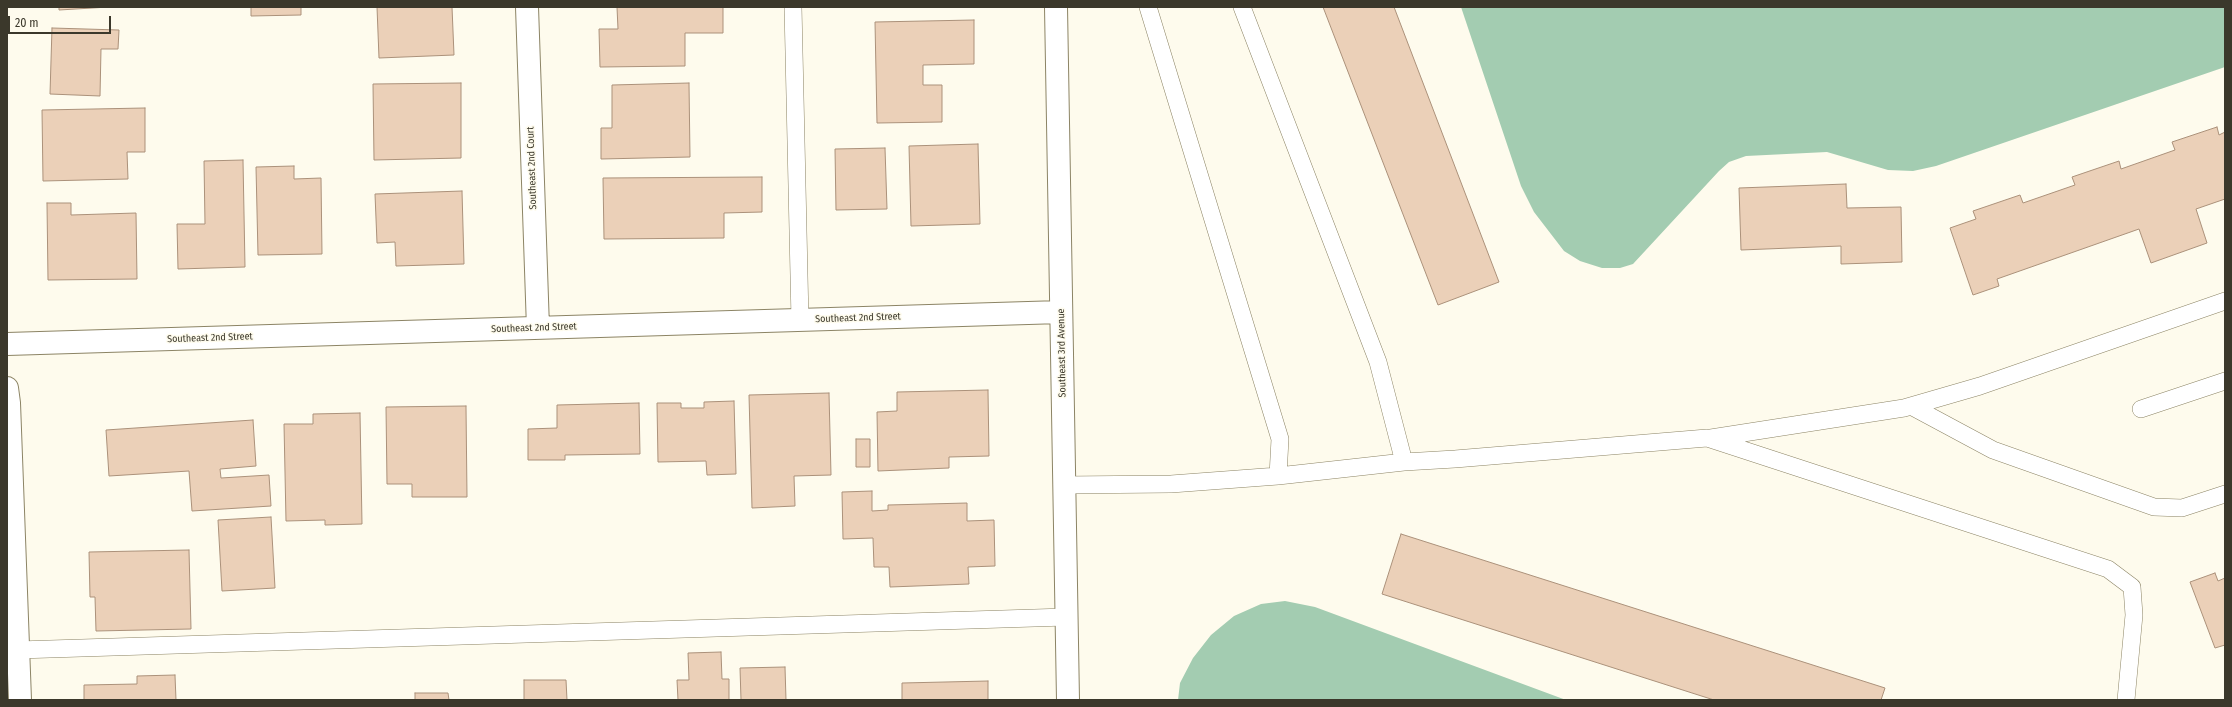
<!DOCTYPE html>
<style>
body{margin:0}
#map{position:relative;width:2232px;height:707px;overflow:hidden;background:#fefbed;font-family:"Fira Sans Condensed",sans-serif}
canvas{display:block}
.frame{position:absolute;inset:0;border:8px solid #3b382b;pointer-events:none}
.scale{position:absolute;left:8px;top:16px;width:103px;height:18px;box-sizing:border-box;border:2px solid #3b382b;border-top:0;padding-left:5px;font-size:12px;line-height:14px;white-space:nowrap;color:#3b382b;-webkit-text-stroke:3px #fefbed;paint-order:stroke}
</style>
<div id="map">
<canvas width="2232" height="707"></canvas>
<div class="frame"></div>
<div class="scale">20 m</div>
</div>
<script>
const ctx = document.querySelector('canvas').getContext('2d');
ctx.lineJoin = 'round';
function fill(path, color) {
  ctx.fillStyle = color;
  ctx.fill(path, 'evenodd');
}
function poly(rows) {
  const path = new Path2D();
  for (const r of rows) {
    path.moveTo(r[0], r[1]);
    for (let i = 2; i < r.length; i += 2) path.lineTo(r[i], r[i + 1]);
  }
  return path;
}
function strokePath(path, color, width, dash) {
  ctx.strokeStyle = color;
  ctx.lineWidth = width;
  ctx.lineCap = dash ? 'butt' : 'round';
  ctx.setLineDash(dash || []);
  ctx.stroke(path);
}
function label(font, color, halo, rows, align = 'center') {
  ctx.font = font + ' "Fira Sans Condensed",sans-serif';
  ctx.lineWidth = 3;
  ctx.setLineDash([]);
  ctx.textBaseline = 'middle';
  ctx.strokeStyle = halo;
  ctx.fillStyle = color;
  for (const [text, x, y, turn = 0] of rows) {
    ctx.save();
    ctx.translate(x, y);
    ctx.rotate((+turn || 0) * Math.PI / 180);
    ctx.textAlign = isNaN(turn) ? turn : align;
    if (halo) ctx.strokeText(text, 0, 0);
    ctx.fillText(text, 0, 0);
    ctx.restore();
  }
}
fill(poly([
 [1461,7,2225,7,2225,67,1936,166,1913,171,1888,170,1827,152,1746,156,1729,162,1719,171,1633,264,1620,268,1602,268,1580,261,1564,251,1534,212,1521,186],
 [1285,601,1315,607,1566,700,1178,700,1180,683,1193,658,1211,635,1234,616,1261,604]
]), '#a3ccb1');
const building = poly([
 [59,7,109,7,59,10,59,7],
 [251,7,301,7,301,15,251,16,251,7],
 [377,7,452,7,454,55,379,58,377,7],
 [617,7,723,7,723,33,685,33,685,66,600,67,599,29,618,29,617,7],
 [1323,7,1394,7,1499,282,1438,305,1323,7],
 [974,20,974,64,923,65,923,85,942,85,942,122,877,123,875,22,974,20],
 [52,28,119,30,118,49,101,49,100,96,50,94,52,28],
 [461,83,461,158,374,160,373,84,461,83],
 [689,83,690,157,601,159,601,128,612,128,612,85,689,83],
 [145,108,145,152,127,152,128,179,43,181,42,110,145,108],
 [2217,127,2219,135,2225,132,2225,199,2196,209,2207,243,2151,263,2139,229,1997,279,1999,286,1973,295,1950,228,1976,219,1973,211,2020,195,2023,203,2075,185,2072,177,2119,161,2121,169,2175,150,2172,142,2217,127],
 [978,144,980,224,911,226,909,146,978,144],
 [885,148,887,209,836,210,835,149,885,148],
 [243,160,245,267,178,269,177,224,205,224,204,161,243,160],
 [294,166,294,179,321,178,322,254,258,255,256,167,294,166],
 [762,177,762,212,724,213,724,238,604,239,603,178,762,177],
 [1846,184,1847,208,1901,207,1902,262,1841,264,1841,246,1741,250,1739,188,1846,184],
 [462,191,464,264,396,266,395,242,377,243,375,194,462,191],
 [47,203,71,203,71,215,136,213,137,279,48,280,47,203],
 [988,390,989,456,949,457,949,468,878,471,877,412,897,411,897,392,988,390],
 [829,393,831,475,794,476,795,506,752,508,749,395,829,393],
 [734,401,736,474,707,475,706,461,658,462,657,403,681,403,681,408,704,408,704,402,734,401],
 [639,403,640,454,565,455,565,460,528,460,528,429,557,428,557,405,639,403],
 [466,406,467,497,412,497,412,484,387,484,386,407,466,406],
 [360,413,362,524,325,525,325,520,286,521,284,424,313,424,313,414,360,413],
 [253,420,256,466,220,469,221,478,269,475,271,506,192,511,189,471,109,476,106,430,253,420],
 [856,439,870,439,870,467,856,467,856,439],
 [872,491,872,511,888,510,888,505,967,503,967,521,994,520,995,566,968,567,969,584,890,587,889,567,874,567,873,538,843,539,842,492,872,491],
 [271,517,275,588,222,591,218,520,271,517],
 [1401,534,1885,688,1881,700,1714,700,1382,594,1401,534],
 [189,550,191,629,96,631,95,597,90,597,89,552,189,550],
 [2215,573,2218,581,2225,578,2225,645,2215,648,2190,582,2215,573],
 [721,652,722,679,729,679,729,700,678,700,677,680,689,680,688,653,721,652],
 [785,667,786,700,741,700,740,668,785,667],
 [175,675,176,700,84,700,84,685,137,684,137,676,175,675],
 [524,680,566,680,567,700,524,700,524,680],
 [988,681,988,700,902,700,902,683,988,681],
 [415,693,448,693,449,700,415,700,415,693]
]);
fill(building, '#ebd0b8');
strokePath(building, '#ab917a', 1);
const lane = poly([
 [793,7,800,320],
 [1148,7,1280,439,1278,476],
 [1242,7,1378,362,1404,462],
 [1911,406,1993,450,2154,507,2182,508,2225,494],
 [2141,409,2225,381],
 [1711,438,1904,408,1980,386,2225,301],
 [1063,485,1171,484,1278,476,1404,462,1455,459,1707,438,2108,569,2132,587,2134,615,2126,700],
 [18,650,1066,617]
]);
const street = poly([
 [527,7,538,328],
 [1056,7,1068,700],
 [7,344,1061,312],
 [7,388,9,403,20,700]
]);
strokePath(lane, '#8c8465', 18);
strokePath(street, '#8c8465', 24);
strokePath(lane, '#fff', 17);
strokePath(street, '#fff', 22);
label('10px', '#3b382b', '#fefbed', [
 ["Southeast 2nd Court",532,168,-92],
 ["Southeast 2nd Street",858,318,-2],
 ["Southeast 2nd Street",534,328,-2],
 ["Southeast 2nd Street",210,338,-2],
 ["Southeast 3rd Avenue",1062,353,-91]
]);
</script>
